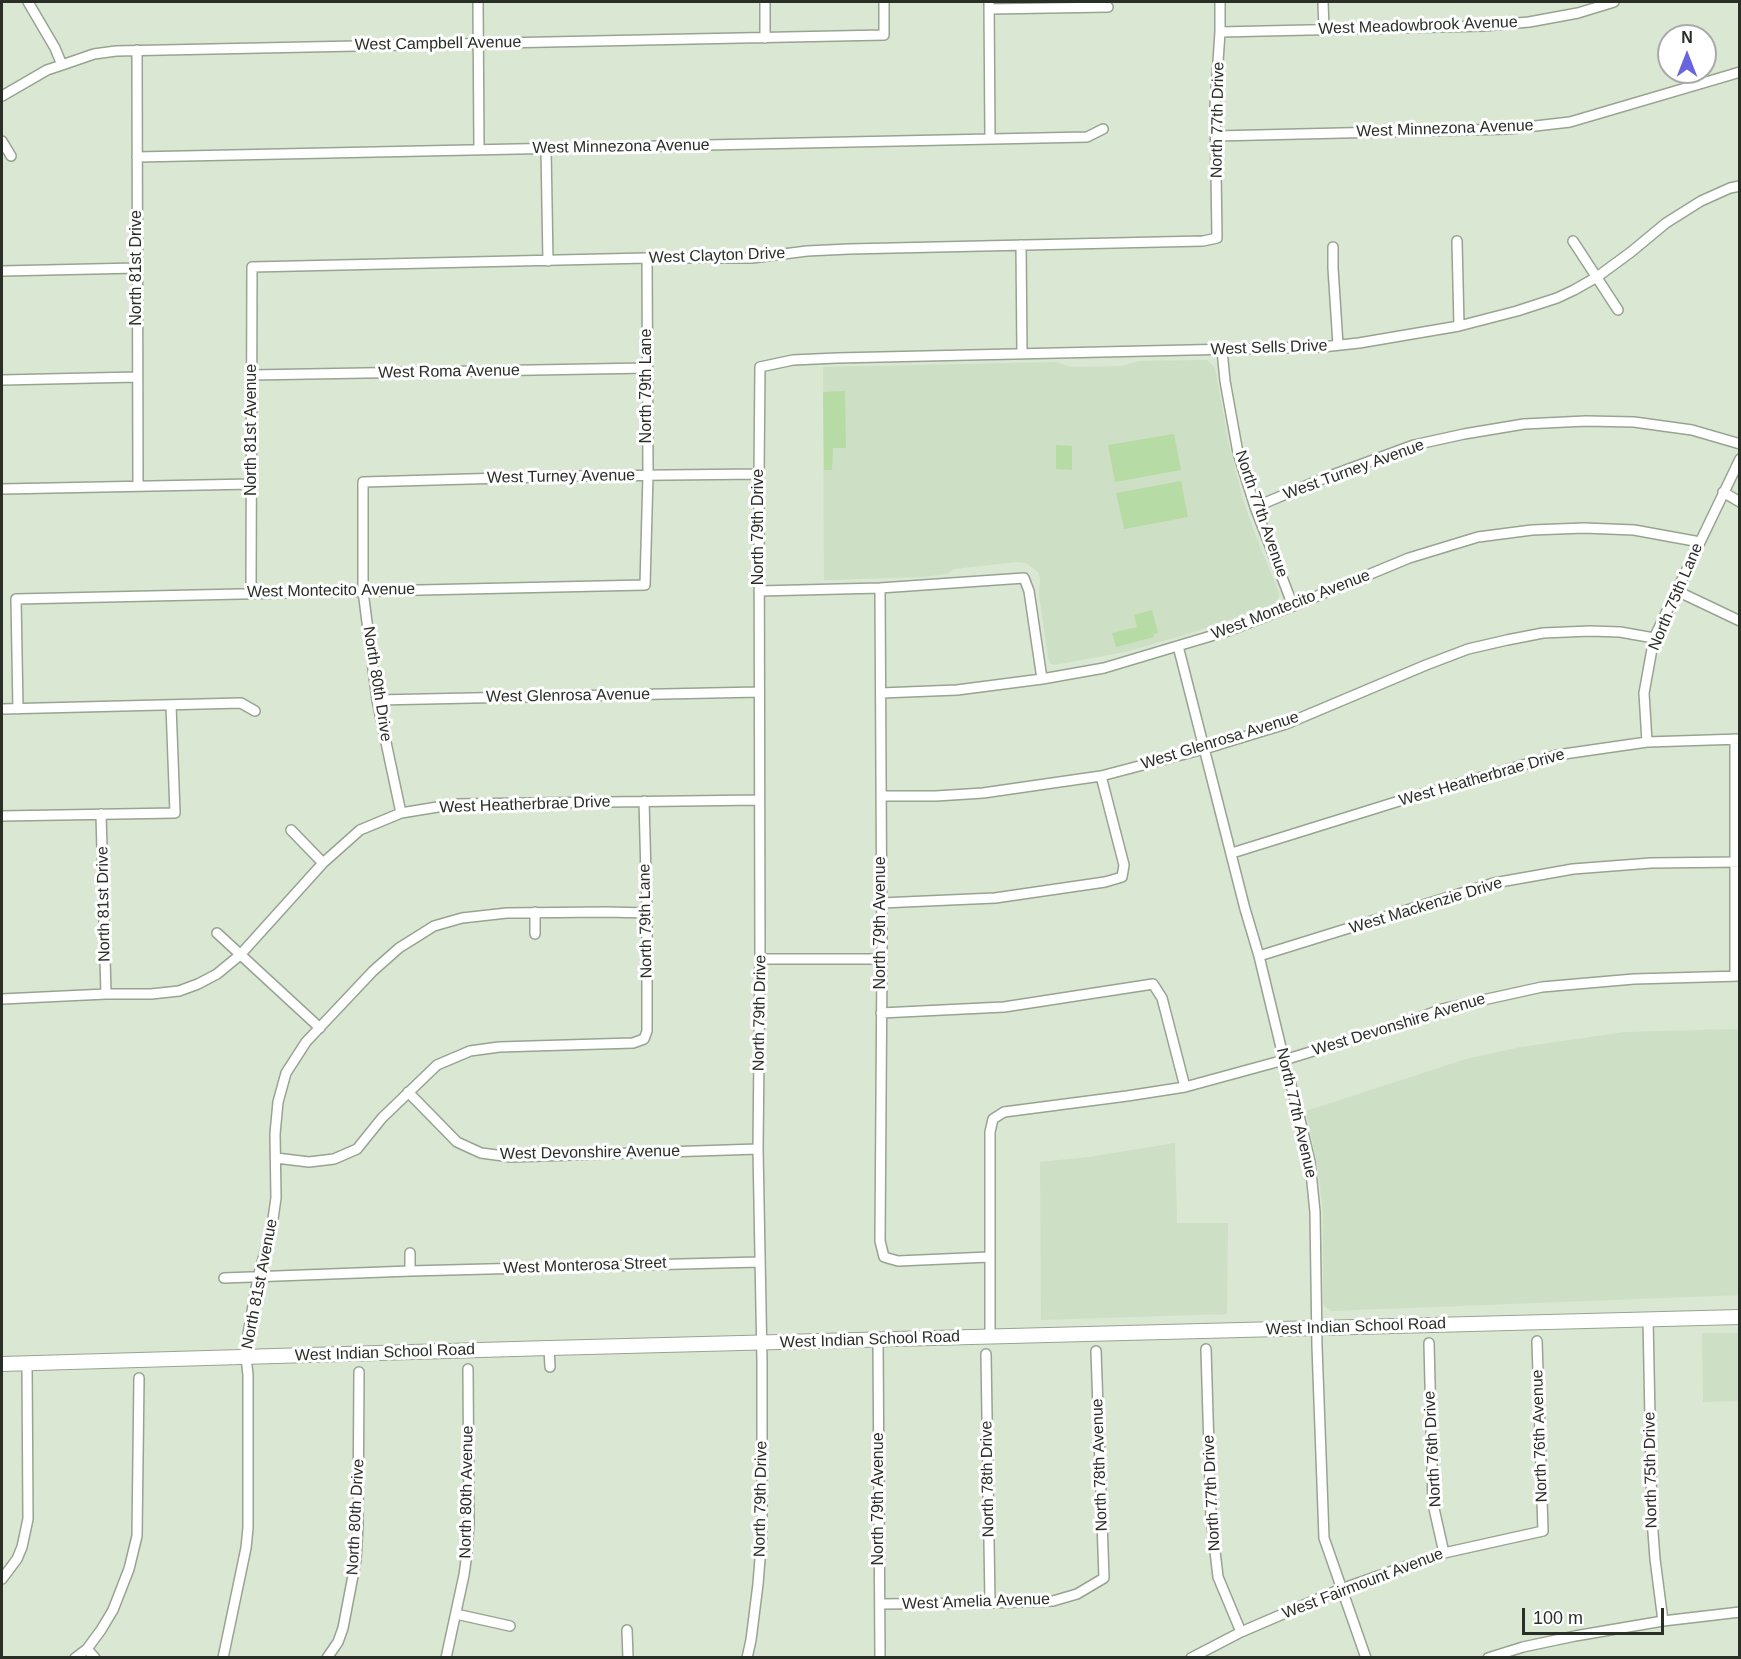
<!DOCTYPE html>
<style>
body{margin:0}
#map{position:relative;width:1741px;height:1659px;overflow:hidden;background:#d9e7d3;font-family:Helvetica,sans-serif}
canvas{display:block}
.frame{position:absolute;inset:0;border:3px solid #292e27;pointer-events:none}
.north{position:absolute;left:1657px;top:24px;width:60px;height:60px;box-sizing:border-box;background:#fff;border:2px solid #a9aba9;border-radius:50%;rotate:0deg;font-size:16px;font-weight:700;line-height:24px;text-align:center;color:#292e27}
.north::after{content:'';display:block;margin:auto;width:21px;height:27px;background:#6865df;clip-path:polygon(50% 0,100% 100%,50% 72%,0 100%)}
.scale{position:absolute;left:1522px;top:1608px;width:142px;height:27px;box-sizing:border-box;border:3px solid #292e27;border-top:0;padding-left:8px;font-size:18px;line-height:21px;white-space:nowrap;color:#292e27;-webkit-text-stroke:4px #fff;paint-order:stroke}
</style>
<div id="map">
<canvas width="1741" height="1659"></canvas>
<div class="frame"></div>
<div class="north">N</div>
<div class="scale">100 m</div>
</div>
<script>
const ctx = document.querySelector('canvas').getContext('2d');
ctx.lineJoin = 'round';
function fill(path, color) {
  ctx.fillStyle = color;
  ctx.fill(path, 'evenodd');
}
function poly(rows) {
  const path = new Path2D();
  for (const r of rows) {
    path.moveTo(r[0], r[1]);
    for (let i = 2; i < r.length; i += 2) path.lineTo(r[i], r[i + 1]);
  }
  return path;
}
function strokePath(path, color, width, dash) {
  ctx.strokeStyle = color;
  ctx.lineWidth = width;
  ctx.lineCap = dash ? 'butt' : 'round';
  ctx.setLineDash(dash || []);
  ctx.stroke(path);
}
function label(font, color, halo, rows, align = 'center') {
  ctx.font = font + ' Helvetica,sans-serif';
  ctx.lineWidth = 6;
  ctx.setLineDash([]);
  ctx.textBaseline = 'middle';
  ctx.strokeStyle = halo;
  ctx.fillStyle = color;
  for (const [text, x, y, turn = 0] of rows) {
    ctx.save();
    ctx.translate(x, y);
    ctx.rotate((+turn || 0) * Math.PI / 180);
    ctx.textAlign = isNaN(turn) ? turn : align;
    if (halo) ctx.strokeText(text, 0, 0);
    ctx.fillText(text, 0, 0);
    ctx.restore();
  }
}
fill(poly([
 [1207,360,1215,368,1229,445,1243,499,1253,529,1279,593,1279,598,1274,604,1191,633,1125,652,1054,665,1050,663,1048,657,1039,595,1040,579,1038,572,1026,563,1016,562,954,569,947,574,922,577,824,580,823,367,1056,362,1070,367,1122,366,1139,361],
 [1739,1029,1739,1295,1331,1311,1325,1307,1323,1303,1323,1211,1317,1164,1306,1111,1466,1059,1521,1047,1625,1032],
 [1175,1143,1177,1223,1228,1223,1227,1314,1041,1320,1040,1162,1089,1157],
 [1739,1333,1739,1401,1703,1402,1702,1333]
]), '#cddfc4');
fill(poly([
 [845,391,846,448,833,448,832,470,824,470,823,392],
 [1174,434,1181,470,1115,482,1108,445],
 [1056,445,1072,446,1072,470,1056,469],
 [1181,481,1188,517,1124,529,1116,493],
 [1152,610,1158,633,1153,634,1154,637,1116,647,1112,633,1137,627,1134,615]
]), '#b7dba5');
const minor = poly([
 [28,2,55,48,62,65],
 [478,2,479,149],
 [989,2,990,139],
 [1323,2,1324,29],
 [989,9,1108,7],
 [1220,32,1484,26,1529,22,1578,13,1614,2],
 [765,38,765,2],
 [137,50,138,486],
 [2,96,47,70,62,65,94,54,116,51,884,35,884,2],
 [1216,136,1509,129,1570,122,1740,72],
 [2,141,11,156],
 [546,148,548,261],
 [137,157,1087,137,1103,129],
 [1457,241,1459,326],
 [1573,241,1618,310],
 [1021,245,1022,354],
 [1333,247,1333,268,1338,345],
 [2,271,137,268],
 [1222,350,1225,381,1238,453,1255,507,1293,606],
 [252,375,647,368],
 [2,380,137,377],
 [2,489,251,484],
 [1723,492,1740,502],
 [1255,507,1327,477,1414,445,1464,434,1524,424,1586,421,1634,422,1692,430,1740,444],
 [880,588,882,959,880,1241,884,1257,898,1261,989,1257],
 [759,591,880,588,1024,578,1029,591,1042,679],
 [1677,591,1740,621],
 [251,593,252,267,647,258,752,258,807,251,849,249,1203,241,1217,238,1215,106,1220,32,1220,2],
 [1178,646,1245,909,1259,956,1284,1060,1297,1107,1310,1162,1315,1212,1317,1346,1324,1538,1366,1658],
 [881,693,957,690,1042,679,1104,668,1231,630,1293,606,1409,558,1478,537,1532,530,1584,528,1634,530,1700,542],
 [377,700,759,692],
 [2,709,241,703,255,711],
 [18,709,16,599,645,585,648,475,647,258],
 [1735,739,1735,976],
 [1647,742,1644,693,1654,638,1740,459],
 [881,796,936,796,983,793,1101,776,1204,749,1286,724,1426,665,1468,649,1507,640,1543,633,1590,631,1620,632,1654,638],
 [401,813,377,700,363,591,363,482,575,476,759,474],
 [101,814,106,994],
 [2,816,175,813,171,705],
 [291,830,323,863],
 [1232,853,1396,802,1557,755,1647,742,1740,739],
 [881,903,995,898,1105,882,1122,877,1124,865,1101,776],
 [535,912,535,934],
 [217,933,320,1028],
 [1259,956,1494,883,1573,869,1651,863,1740,862],
 [760,959,882,959],
 [2,999,106,994,151,994,179,991,198,984,217,974,240,955,323,863,360,830,401,813,456,804,759,800],
 [881,1013,1004,1007,1153,984,1162,998,1185,1087],
 [408,1092,457,1142,481,1153,511,1157,758,1149],
 [276,1158,309,1162,334,1159,357,1149,382,1118,437,1065,470,1051,499,1047,633,1043,644,1039,647,1031,647,913,644,801],
 [410,1253,410,1271],
 [224,1278,410,1271,759,1262],
 [1648,1318,1652,1519,1655,1559,1663,1621],
 [990,1336,990,1132,993,1119,1004,1112,1127,1096,1185,1087,1284,1060,1405,1023,1442,1009,1542,987,1634,979,1740,976],
 [878,1340,880,1658],
 [1429,1343,1433,1504,1444,1553],
 [549,1348,550,1367],
 [1206,1349,1211,1516,1218,1577,1241,1632],
 [986,1354,990,1603],
 [2,1579,17,1559,22,1547,28,1519,27,1363],
 [880,1604,990,1603,1053,1601,1077,1594,1104,1578,1096,1351],
 [456,1614,510,1626],
 [627,1630,628,1658],
 [87,1649,95,1658],
 [75,1658,87,1649,101,1630,113,1610,129,1569,137,1536,139,1378],
 [223,1658,246,1548,248,1528,248,1375,246,1357,246,1346,258,1277,272,1226,276,1198,275,1134,278,1102,286,1073,306,1042,373,971,399,948,434,926,462,918,507,913,607,912,647,913],
 [327,1658,338,1642,343,1628,356,1560,358,1526,359,1372],
 [446,1658,464,1575,467,1553,469,1523,468,1369],
 [747,1658,751,1640,758,1584,762,1534,762,1362,758,1149,760,959,759,474,760,367,793,360,837,358,1322,347,1359,343,1459,326,1517,311,1557,298,1574,290,1597,277,1631,252,1666,223,1701,201,1730,188,1740,186],
 [1191,1658,1241,1632,1341,1589,1444,1553,1543,1531,1537,1341],
 [1488,1658,1523,1647,1575,1636,1663,1621,1740,1612]
]);
const secondary = poly([
 [2,1364,549,1348,1740,1317]
]);
strokePath(minor, '#97a491', 12);
strokePath(secondary, '#97a491', 16);
strokePath(minor, '#fff', 9);
strokePath(secondary, '#fff', 14);
label('16px', '#292e27', '#fff', [
 ["West Meadowbrook Avenue",1418,26,-2],
 ["West Campbell Avenue",438,44,-1],
 ["North 77th Drive",1218,120,-89],
 ["West Minnezona Avenue",1445,129,-2],
 ["West Minnezona Avenue",621,147,-1],
 ["West Clayton Drive",717,256,-2],
 ["North 81st Drive",137,268,-90],
 ["West Sells Drive",1269,348,-2],
 ["West Roma Avenue",449,372,-1],
 ["North 79th Lane",647,386,-90],
 ["North 81st Avenue",252,430,-90],
 ["West Turney Avenue",1354,470,-20],
 ["West Turney Avenue",561,477,-1],
 ["North 77th Avenue",1261,514,71],
 ["North 79th Drive",759,527,-90],
 ["West Montecito Avenue",331,591,-1],
 ["North 75th Lane",1676,597,-67],
 ["West Montecito Avenue",1291,605,-21],
 ["North 80th Drive",377,684,81],
 ["West Glenrosa Avenue",568,696,-1],
 ["West Glenrosa Avenue",1220,741,-17],
 ["West Heatherbrae Drive",1482,778,-16],
 ["West Heatherbrae Drive",525,805,-2],
 ["North 81st Drive",104,904,-91],
 ["West Mackenzie Drive",1426,906,-17],
 ["North 79th Lane",646,921,-91],
 ["North 79th Avenue",881,923,-90],
 ["North 79th Drive",760,1013,-89],
 ["West Devonshire Avenue",1399,1025,-17],
 ["North 77th Avenue",1296,1113,77],
 ["West Devonshire Avenue",590,1153,-1],
 ["West Monterosa Street",585,1266,-2],
 ["North 81st Avenue",260,1284,-79],
 ["West Indian School Road",1356,1327,-2],
 ["West Indian School Road",870,1340,-2],
 ["West Indian School Road",385,1353,-2],
 ["North 76th Avenue",1540,1436,-92],
 ["North 76th Drive",1433,1449,-93],
 ["North 78th Avenue",1100,1465,-92],
 ["North 75th Drive",1651,1470,-91],
 ["North 78th Drive",988,1479,-91],
 ["North 80th Avenue",467,1492,-89],
 ["North 77th Drive",1212,1493,-93],
 ["North 79th Drive",761,1499,-89],
 ["North 79th Avenue",879,1499,-90],
 ["North 80th Drive",356,1517,-87],
 ["West Fairmount Avenue",1363,1584,-21],
 ["West Amelia Avenue",976,1602,-2]
]);
</script>
